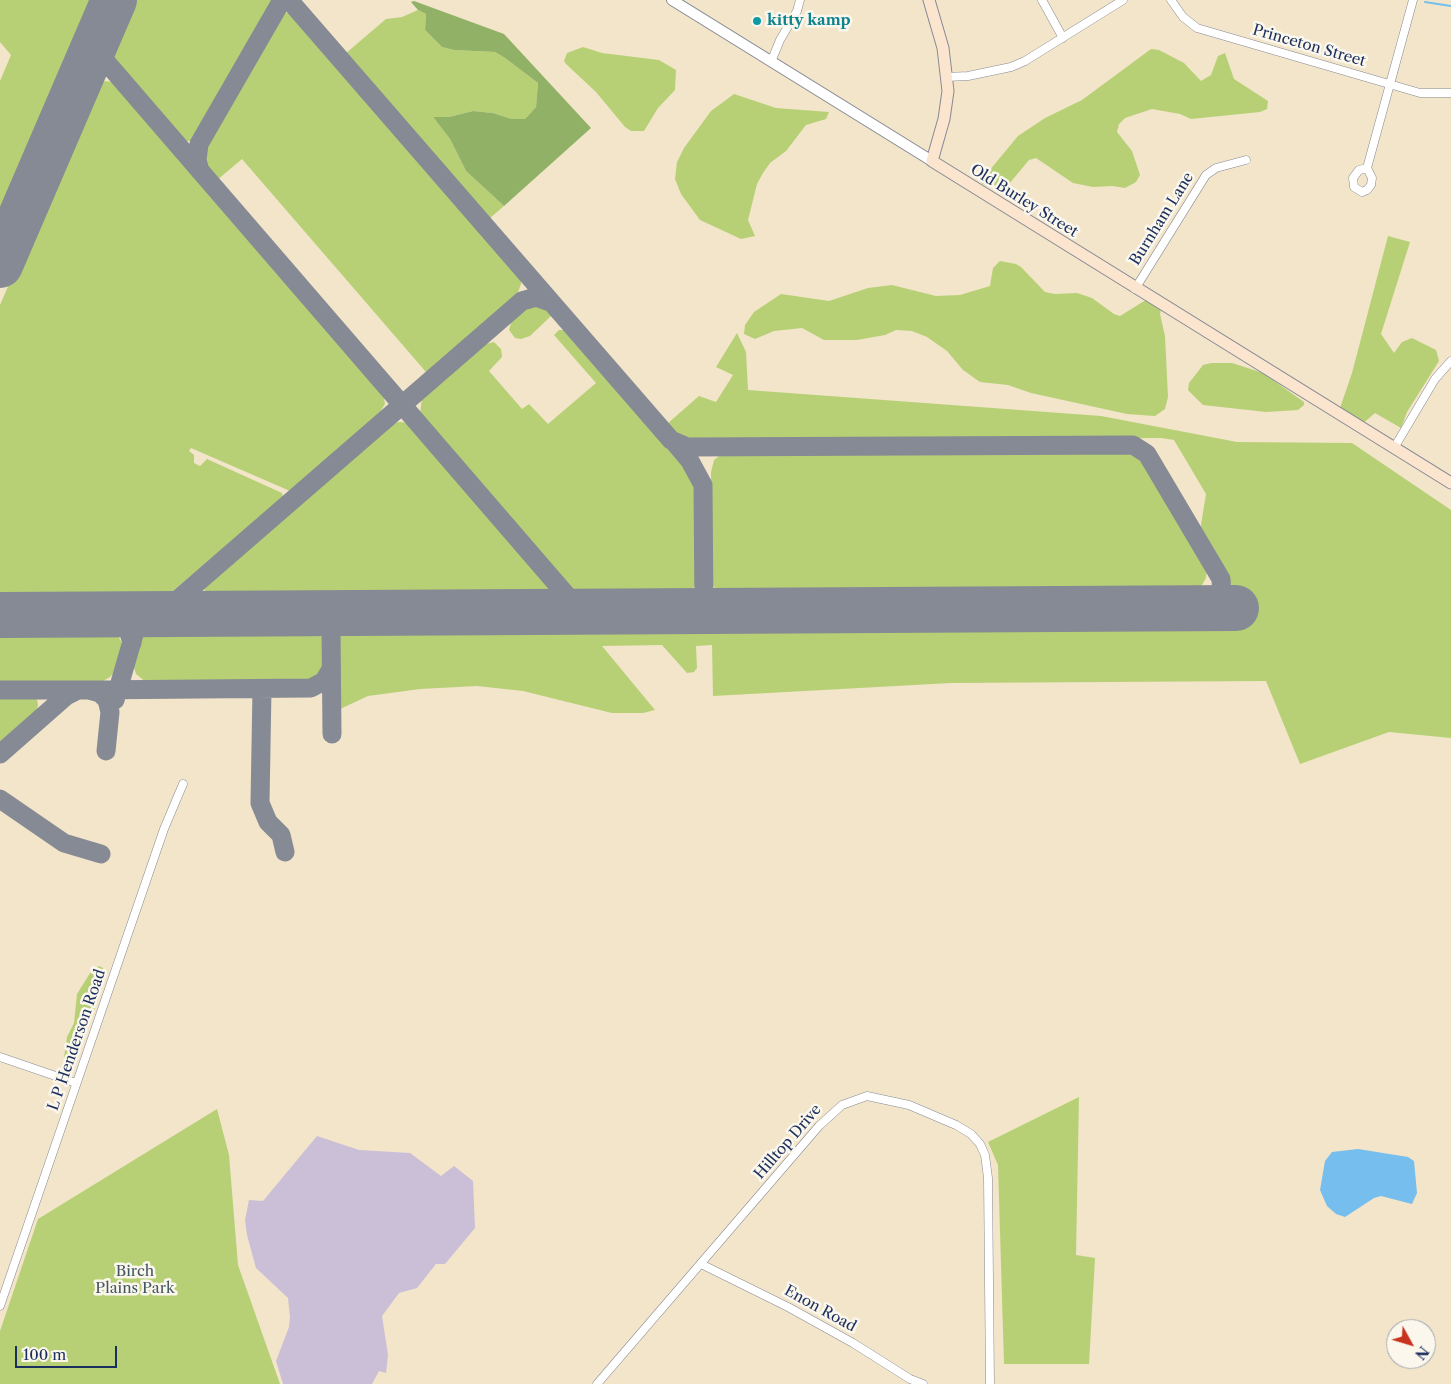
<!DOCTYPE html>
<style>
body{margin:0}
#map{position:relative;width:1451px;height:1384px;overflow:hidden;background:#f2e5ca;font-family:"Libre Caslon Text",serif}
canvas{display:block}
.north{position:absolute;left:1386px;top:1319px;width:50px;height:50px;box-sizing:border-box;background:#fbf7ec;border:1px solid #a1a7b3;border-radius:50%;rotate:129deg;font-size:14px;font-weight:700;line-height:20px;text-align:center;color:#1b2f5e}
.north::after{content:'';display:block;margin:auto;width:18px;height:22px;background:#c8321e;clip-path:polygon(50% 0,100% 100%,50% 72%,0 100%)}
.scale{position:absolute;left:15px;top:1346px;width:102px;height:22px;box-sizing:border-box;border:2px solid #1b2f5e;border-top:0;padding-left:6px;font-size:15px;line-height:18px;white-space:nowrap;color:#1b2f5e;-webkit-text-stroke:4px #fbf7ec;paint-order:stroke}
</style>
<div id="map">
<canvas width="1451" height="1384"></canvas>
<div class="north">N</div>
<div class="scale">100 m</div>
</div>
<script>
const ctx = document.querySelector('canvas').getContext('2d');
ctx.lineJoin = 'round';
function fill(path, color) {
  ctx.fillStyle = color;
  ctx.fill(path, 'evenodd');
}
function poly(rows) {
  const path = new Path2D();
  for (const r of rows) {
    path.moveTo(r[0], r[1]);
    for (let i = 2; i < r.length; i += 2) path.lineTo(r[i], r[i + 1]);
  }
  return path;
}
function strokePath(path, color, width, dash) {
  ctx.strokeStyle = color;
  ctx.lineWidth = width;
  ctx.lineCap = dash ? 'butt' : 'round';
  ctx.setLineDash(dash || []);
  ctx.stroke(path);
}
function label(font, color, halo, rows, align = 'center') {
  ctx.font = font + ' "Libre Caslon Text",serif';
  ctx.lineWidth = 5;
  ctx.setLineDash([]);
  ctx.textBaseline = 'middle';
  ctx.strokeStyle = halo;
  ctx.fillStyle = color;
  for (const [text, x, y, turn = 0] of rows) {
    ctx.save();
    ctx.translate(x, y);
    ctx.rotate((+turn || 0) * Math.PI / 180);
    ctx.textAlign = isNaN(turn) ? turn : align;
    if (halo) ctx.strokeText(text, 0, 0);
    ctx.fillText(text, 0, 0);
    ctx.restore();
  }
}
fill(poly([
 [317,1136,359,1150,410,1153,441,1176,454,1166,473,1181,475,1228,445,1264,436,1264,417,1288,399,1293,382,1316,388,1355,386,1373,379,1371,372,1384,283,1384,276,1361,289,1327,290,1317,288,1298,256,1268,247,1235,245,1220,249,1200,263,1201]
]), '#cabfd6');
fill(poly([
 [0,0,96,0,0,224,0,81,11,55,0,42],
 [131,0,274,0,196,137,191,141,183,141,181,138,118,66,111,55,110,49],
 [418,10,426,14,425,30,442,47,454,50,495,52,505,58,538,83,536,107,525,119,512,119,493,113,473,111,449,117,433,117,450,139,466,171,504,206,489,219,345,54,386,19,402,17],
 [285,12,294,15,521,277,521,284,517,295,428,372,426,372,242,159,216,181,203,166,202,152,206,143,279,17],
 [583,47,602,53,659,60,676,70,675,90,658,108,644,131,631,131,625,127,596,92,566,64,564,61,567,53],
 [1151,49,1159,50,1184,63,1201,81,1211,75,1218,56,1225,53,1234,79,1268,101,1267,109,1260,112,1191,119,1180,114,1152,109,1125,118,1119,124,1117,132,1132,151,1140,175,1136,182,1125,188,1113,186,1093,187,1073,183,1036,158,1029,160,1009,184,989,187,981,183,984,177,1018,136,1045,118,1082,100],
 [103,81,114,82,122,89,382,389,385,404,378,415,290,491,191,448,189,451,194,455,194,463,200,466,207,459,282,493,283,497,167,596,157,599,0,600,0,305,92,91,96,85],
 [734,94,776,108,829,112,826,119,806,125,786,151,770,163,763,173,757,184,748,220,755,236,741,239,700,220,681,194,675,179,677,162,684,148,711,111],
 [1388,236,1410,242,1381,334,1394,353,1402,342,1412,338,1436,350,1439,361,1407,412,1401,428,1375,413,1361,425,1339,411,1352,373],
 [1000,261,1016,264,1021,267,1045,292,1055,294,1077,293,1092,298,1114,314,1120,316,1149,298,1162,305,1160,314,1165,336,1168,397,1165,409,1155,416,1127,414,1031,393,1008,385,980,382,963,370,947,351,927,337,912,331,896,330,885,335,857,340,824,340,802,328,774,331,755,339,744,334,745,325,754,312,781,294,829,301,868,288,892,285,936,296,960,295,990,286,993,268],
 [534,304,547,307,551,316,530,336,521,339,515,338,509,330,511,323,525,308],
 [559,330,567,330,691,476,697,495,696,582,692,591,685,595,582,596,576,594,420,414,422,398,482,345,494,342,501,349,502,357,489,371,522,409,529,404,548,424,596,383,554,335],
 [737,333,746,352,748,390,1101,416,1237,442,1352,443,1451,510,1451,738,1389,732,1300,764,1266,681,951,683,713,696,712,645,696,646,697,668,694,672,687,673,662,645,602,646,655,710,643,713,612,713,523,691,477,686,420,689,368,696,338,710,337,642,342,634,353,629,1237,622,1235,591,1200,531,1206,494,1174,440,1161,438,687,441,667,424,699,396,716,402,733,375,716,367],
 [1211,363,1232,363,1263,373,1304,402,1304,405,1298,410,1266,412,1203,405,1188,390,1189,383,1203,365],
 [400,422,410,423,415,427,551,585,551,593,546,596,211,598,207,595,204,588,207,584,392,423],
 [1131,450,1140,456,1207,569,1206,578,1199,590,1194,592,723,595,717,591,712,584,711,472,714,460,723,453],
 [309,629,324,638,325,661,318,676,305,682,147,683,136,674,133,664,137,642,144,633,151,630],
 [107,630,117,634,124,647,116,670,110,677,98,684,0,685,0,631],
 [0,696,31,696,37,699,38,705,37,710,0,742],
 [99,966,103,968,103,972,95,1008,85,1030,78,1054,71,1063,67,1064,64,1057,67,1037,74,1023,77,994,92,970],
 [1079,1097,1076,1255,1095,1258,1089,1364,1004,1364,998,1165,988,1142],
 [217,1109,229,1155,238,1265,280,1384,0,1384,0,1331,38,1219]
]), '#b7d075');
fill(poly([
 [414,1,504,34,591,128,504,206,466,171,450,139,433,117,449,117,473,111,493,113,512,119,525,119,536,107,538,83,505,58,495,52,454,50,442,47,425,30,426,14,418,10,411,2]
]), '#91b266');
fill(poly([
 [1358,1149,1408,1157,1414,1161,1417,1193,1412,1204,1381,1196,1374,1198,1345,1217,1336,1214,1327,1206,1320,1190,1325,1161,1332,1152]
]), '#75beed');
strokePath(poly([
 [1425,2,1451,6]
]), '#75beed', 2);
strokePath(poly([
 [289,0,671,440,687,447,1133,445,1147,454,1221,579,1222,594,1207,607],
 [97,41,101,56,581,612],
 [84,71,97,62,108,64],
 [200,171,197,160,199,144,282,0],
 [674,442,690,461,703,485,704,611],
 [191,588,188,600,190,604,192,609,204,614],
 [317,613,327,619,331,629],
 [152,614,168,608,522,301,536,297,550,302],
 [111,615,127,626,132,643],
 [262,689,260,803,268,822,281,835,285,852],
 [0,690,89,690,100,693,107,700,110,712,106,751],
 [89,690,311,688,324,681,331,669],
 [115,700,135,631,141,622,156,614],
 [332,734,331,629,334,621,344,613],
 [0,754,66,696,78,690],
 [0,799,64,843,101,854]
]), '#868a94', 19);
strokePath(poly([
 [0,265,114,0],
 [0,615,1236,608]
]), '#868a94', 46);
const minor = poly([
 [1042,0,1063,38],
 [1171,0,1183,17,1197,28,1420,93,1451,93],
 [771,62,780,40,797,11,800,0],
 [946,77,968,76,1011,67,1025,61,1123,0],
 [1367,168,1359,170,1353,178,1354,187,1362,192,1367,190,1371,185,1372,178,1367,168,1413,0],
 [1135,289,1206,175,1216,168,1246,160],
 [1394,448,1435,379,1451,361],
 [0,1057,76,1083],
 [701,1264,788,1307,853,1343,910,1379,923,1384],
 [0,1306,164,829,183,784],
 [597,1384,819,1126,842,1105,867,1096,909,1105,956,1125,971,1134,980,1144,985,1155,988,1178,990,1384]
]);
const tertiary = poly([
 [672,0,932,161]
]);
const secondary = poly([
 [929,0,943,48,948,91,944,119,932,161,1451,483]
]);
strokePath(minor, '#868a94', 9);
strokePath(tertiary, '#868a94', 12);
strokePath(secondary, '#868a94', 13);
strokePath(minor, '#fff', 8);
strokePath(tertiary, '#fff', 10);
strokePath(secondary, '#fce5cf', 11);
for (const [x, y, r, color] of [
 [757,21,5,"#0f9aa8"]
]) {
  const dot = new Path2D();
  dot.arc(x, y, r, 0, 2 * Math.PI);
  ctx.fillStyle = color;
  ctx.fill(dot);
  strokePath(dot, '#fbf7ec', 2);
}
label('bold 15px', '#0d838f', '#fbf7ec', [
 ["kitty kamp",767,21]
], 'left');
label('15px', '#1b2f5e', '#fbf7ec', [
 ["Princeton Street",1309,46,16],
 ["Old Burley Street",1024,201,32],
 ["Burnham Lane",1162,219,-58],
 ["L P Henderson Road",77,1040,-71],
 ["Hilltop Drive",788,1142,-49],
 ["Enon Road",820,1309,29]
]);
label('15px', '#425764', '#fbf7ec', [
 ["Birch",135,1272],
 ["Plains Park",135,1289]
]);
</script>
